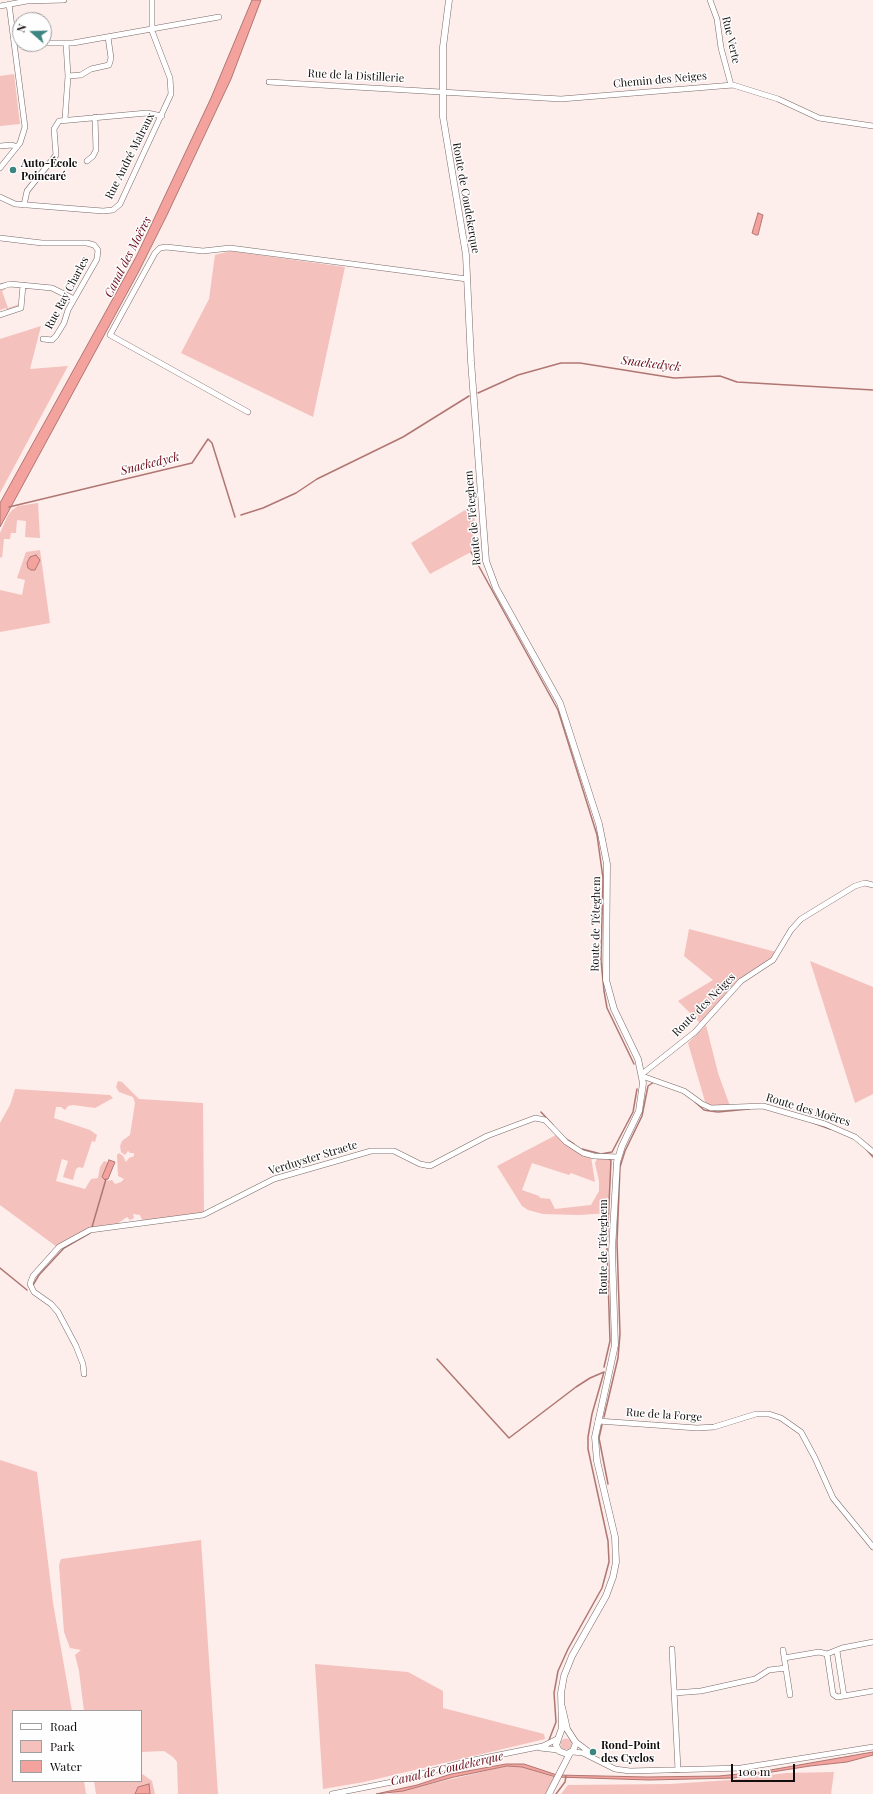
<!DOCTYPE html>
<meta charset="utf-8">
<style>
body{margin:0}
#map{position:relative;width:873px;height:1794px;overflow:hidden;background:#fdedeb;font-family:"Playfair Display",serif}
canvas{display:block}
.legend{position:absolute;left:12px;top:1710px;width:130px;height:72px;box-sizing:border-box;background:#fefefe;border:1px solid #a09e9e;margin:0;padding:5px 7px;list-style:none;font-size:12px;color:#130e0d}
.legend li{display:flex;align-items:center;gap:8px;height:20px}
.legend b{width:20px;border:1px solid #a09e9e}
.north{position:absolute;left:12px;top:12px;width:40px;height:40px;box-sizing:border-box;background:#fefefe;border:1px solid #a09e9e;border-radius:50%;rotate:290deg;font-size:11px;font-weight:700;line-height:16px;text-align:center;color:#130e0d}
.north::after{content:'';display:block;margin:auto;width:14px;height:18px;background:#3d8581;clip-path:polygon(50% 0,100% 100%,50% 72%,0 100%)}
.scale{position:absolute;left:731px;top:1764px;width:64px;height:18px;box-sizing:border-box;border:2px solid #130e0d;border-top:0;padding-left:5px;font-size:12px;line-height:14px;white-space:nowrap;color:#130e0d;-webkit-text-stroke:3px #fefefe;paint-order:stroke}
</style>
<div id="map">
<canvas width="873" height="1794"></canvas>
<ul class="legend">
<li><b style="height:5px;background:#fff"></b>Road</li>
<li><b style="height:11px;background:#f4c1bd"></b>Park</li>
<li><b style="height:11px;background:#f3a29d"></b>Water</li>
</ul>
<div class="north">N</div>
<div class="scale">100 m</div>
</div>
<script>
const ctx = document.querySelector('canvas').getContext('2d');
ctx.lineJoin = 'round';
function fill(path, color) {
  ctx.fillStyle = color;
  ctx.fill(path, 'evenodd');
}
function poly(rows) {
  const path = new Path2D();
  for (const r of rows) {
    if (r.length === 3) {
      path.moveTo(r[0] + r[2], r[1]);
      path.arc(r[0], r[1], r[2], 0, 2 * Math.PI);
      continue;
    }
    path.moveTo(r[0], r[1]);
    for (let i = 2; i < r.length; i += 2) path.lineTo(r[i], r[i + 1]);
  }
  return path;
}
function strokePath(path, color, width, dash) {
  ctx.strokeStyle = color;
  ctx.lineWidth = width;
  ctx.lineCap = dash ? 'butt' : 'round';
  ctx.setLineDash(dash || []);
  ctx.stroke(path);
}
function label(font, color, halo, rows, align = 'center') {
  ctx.font = font + ' "Playfair Display",serif';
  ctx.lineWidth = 3;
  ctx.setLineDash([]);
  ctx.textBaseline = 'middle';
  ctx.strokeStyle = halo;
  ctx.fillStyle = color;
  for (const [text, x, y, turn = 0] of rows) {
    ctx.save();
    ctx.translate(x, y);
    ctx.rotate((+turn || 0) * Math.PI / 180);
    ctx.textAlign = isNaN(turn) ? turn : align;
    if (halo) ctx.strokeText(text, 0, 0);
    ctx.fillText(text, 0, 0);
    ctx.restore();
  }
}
fill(poly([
 [14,74,20,124,0,126,0,76],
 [230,251,345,267,313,417,181,353,209,299,215,255],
 [5,287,6,289,2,291,8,308,20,304,19,307,7,311,6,308,0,310,0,289],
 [41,326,30,369,68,366,0,493,0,339],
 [38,503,40,538,25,537,26,521,17,520,16,533,11,533,10,539,4,539,2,558,0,557,0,533,8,515,12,510,18,506],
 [475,504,476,507,471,552,430,574,411,543],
 [40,550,50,623,0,632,0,590,22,595,25,580,17,578,26,552],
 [689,929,776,952,773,957,738,980,700,1023,678,1001,713,980,684,956],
 [810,961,873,987,873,1094,855,1103],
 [706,1025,718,1073,730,1106,718,1107,706,1105,688,1043],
 [118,1081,122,1082,139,1099,203,1103,204,1212,173,1218,142,1220,140,1215,133,1214,134,1218,130,1220,127,1217,114,1226,87,1232,85,1236,62,1247,57,1247,0,1205,0,1123,10,1105,15,1089,110,1095,113,1098,95,1108,73,1105,68,1106,65,1110,61,1107,56,1107,54,1118,90,1130,97,1135,95,1142,92,1141,83,1168,79,1167,76,1169,73,1180,63,1177,68,1161,62,1159,56,1181,85,1189,91,1179,98,1178,100,1167,104,1161,110,1163,105,1181,112,1180,115,1184,121,1182,124,1179,118,1176,117,1155,119,1153,123,1156,126,1162,129,1158,134,1156,134,1153,130,1153,128,1151,125,1155,121,1152,120,1146,122,1141,130,1135,135,1103,133,1097,119,1092,116,1087],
 [556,1135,591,1157,595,1182,571,1173,569,1175,532,1163,522,1190,539,1196,540,1198,550,1199,555,1209,591,1205,599,1191,599,1181,595,1163,597,1159,603,1157,611,1160,609,1213,579,1215,543,1214,528,1210,522,1206,497,1166],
 [0,1460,37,1472,53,1603,72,1711,13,1711,13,1781,84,1781,86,1794,0,1794],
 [201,1540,218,1794,178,1794,177,1762,173,1757,164,1751,141,1752,141,1711,84,1711,79,1671,75,1655,81,1650,70,1648,64,1632,59,1565,61,1559],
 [315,1664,408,1672,443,1691,443,1708,544,1734,545,1739,364,1782,323,1789],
 [566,1744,5.5],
 [507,1766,522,1767,554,1777,554,1779,546,1794,388,1794],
 [834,1772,831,1794,561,1794,568,1785,670,1784,730,1780,786,1773],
 [141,1773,152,1781,155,1794,96,1794,94,1781,141,1781]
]), '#f4c1bd');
const water = poly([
 [252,0,261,0,231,79,167,215,139,271,0,527,0,503,137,255,211,98,252,0],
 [758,213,763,215,758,235,756,235,752,233,758,213],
 [36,555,40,560,35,570,31,570,28,568,27,563,30,557,36,555],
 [109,1160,115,1162,108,1179,105,1180,102,1177,109,1160],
 [873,1752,873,1755,847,1762,810,1766,734,1778,649,1780,556,1777,522,1767,507,1766,454,1777,403,1791,376,1794,417,1785,451,1774,506,1764,524,1764,557,1775,647,1777,719,1776,759,1772,873,1752],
 [149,1784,150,1794,135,1794,138,1787,149,1784]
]);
fill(water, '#f3a29d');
strokePath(water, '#b07672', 1);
strokePath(poly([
 [478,393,518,375,561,363,580,363,674,378,720,376,737,382,873,390],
 [9,507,192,463,208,439,212,443,235,517],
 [241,515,263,508,296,493,317,479,403,437,469,396],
 [471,552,558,710,597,835,603,878,601,960,604,991,607,1008,634,1064],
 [695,1102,704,1110,710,1111,718,1112,749,1109],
 [541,1112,553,1125],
 [811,1122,830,1129],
 [565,1138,574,1144],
 [582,1149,601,1154,612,1152,633,1112,637,1089],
 [866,1149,873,1157],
 [92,1227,106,1179],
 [0,1268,27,1290],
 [33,1285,39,1275,64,1248,90,1233],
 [437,1359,509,1438,576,1387,590,1378,604,1372],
 [604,1367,610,1341,607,1248,611,1160,609,1159],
 [604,1417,618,1358,620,1334,617,1242,620,1167,625,1151,642,1116,648,1086,654,1082],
 [602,1425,599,1438,608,1484],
 [549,1740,556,1722,554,1693,558,1671,568,1649,602,1588,609,1562,608,1541,588,1449,588,1437,592,1414,604,1372],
 [556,1794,565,1782,566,1776]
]), '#b07672', 1.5);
const minor = poly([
 [710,0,717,19,721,48,731,85],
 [0,6,27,1,64,0],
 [44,43,73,43,219,17],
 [68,76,81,75,91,69,109,65,111,58,108,37],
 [269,82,561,99,733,85,778,99,819,118,873,126],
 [65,119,68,76,66,43],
 [0,146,12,145,17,147],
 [87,161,93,156,96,150,95,117],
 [0,168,20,143,25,127,9,4],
 [0,197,15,204,103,211,113,210,120,204,171,94,170,78,152,31,152,0],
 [24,205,27,191,56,155,54,129,59,121,147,113,162,116],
 [0,238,42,243,87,243,94,245,98,250,97,259,68,310,64,323,56,336,52,340,43,339],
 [0,287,10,284,52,288,74,299],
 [0,315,21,308,23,285],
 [248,412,110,335,155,253,160,248,166,247,203,251,230,248,467,279],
 [642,1074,695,1032,741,981,773,960,791,930,801,919,855,886,865,883,873,885],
 [642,1076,684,1091,702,1104,711,1108,763,1106,825,1124,855,1137,873,1152],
 [84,1374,83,1364,76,1346,58,1312,51,1304,34,1292,30,1284,33,1276,59,1247,90,1230,203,1215,274,1179,371,1151,394,1151,420,1164,430,1166,487,1136,535,1118,545,1120,566,1142,583,1153,594,1156,618,1157],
 [598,1421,697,1428,714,1427,756,1414,769,1414,781,1418,801,1432,815,1458,833,1498,873,1547],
 [672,1649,678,1770],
 [783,1650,790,1695],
 [837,1651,844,1696,837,1697,833,1694,827,1654,842,1648,873,1642],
 [784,1658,819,1652,827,1654],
 [674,1693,701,1691,755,1679,769,1670,786,1668],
 [844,1696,873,1691],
 [576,1742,592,1754],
 [540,1748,558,1750],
 [573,1752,583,1753,615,1769,630,1771,741,1768,873,1747],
 [332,1794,392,1782,469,1761,543,1746,557,1739]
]);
const major = poly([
 [449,0,443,47,443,117,466,255,471,361,486,561,496,588,560,703,599,824,607,864,606,980,614,1009,638,1059,643,1083,639,1111,622,1146,617,1162,612,1250,615,1345,595,1437,597,1461,615,1537,616,1562,613,1577,606,1596,572,1656,564,1676,561,1693,562,1728,556,1745,559,1751,567,1754,573,1751,576,1743,567,1729,562,1707],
 [549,1794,570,1753]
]);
strokePath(minor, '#786a68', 6);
strokePath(major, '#786a68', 7);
strokePath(minor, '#fff', 5);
strokePath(major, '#fff', 6);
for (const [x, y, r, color] of [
 [13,170,4,"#3d8581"],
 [593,1752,4,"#3d8581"]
]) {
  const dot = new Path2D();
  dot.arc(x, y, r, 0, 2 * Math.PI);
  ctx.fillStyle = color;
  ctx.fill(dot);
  strokePath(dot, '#fefefe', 1.5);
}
label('11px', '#130e0d', '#fefefe', [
 ["Rue Verte",731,40,77],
 ["Rue de la Distillerie",356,76,3],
 ["Chemin des Neiges",660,80,-5],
 ["Rue André Malraux",130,156,-63],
 ["Route de Coudekerque",466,198,80],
 ["Rue Ray Charles",67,293,-62],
 ["Route de Téteghem",473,518,-95],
 ["Route de Téteghem",596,924,-89],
 ["Route des Neiges",704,1005,-45],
 ["Route des Moëres",808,1110,17],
 ["Verduyster Straete",313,1158,-17],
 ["Route de Téteghem",604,1247,-90],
 ["Rue de la Forge",664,1415,4]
]);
label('bold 11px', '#130e0d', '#fefefe', [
 ["Auto-École",21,164],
 ["Poincaré",21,177],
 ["Rond-Point",601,1746],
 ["des Cyclos",601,1759]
], 'left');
label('italic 12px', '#670512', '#fefefe', [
 ["Canal des Moëres",128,257,-63],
 ["Snaekedyck",651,364,7],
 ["Snaekedyck",150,464,-14],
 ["Canal de Coudekerque",447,1769,-13]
]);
</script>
